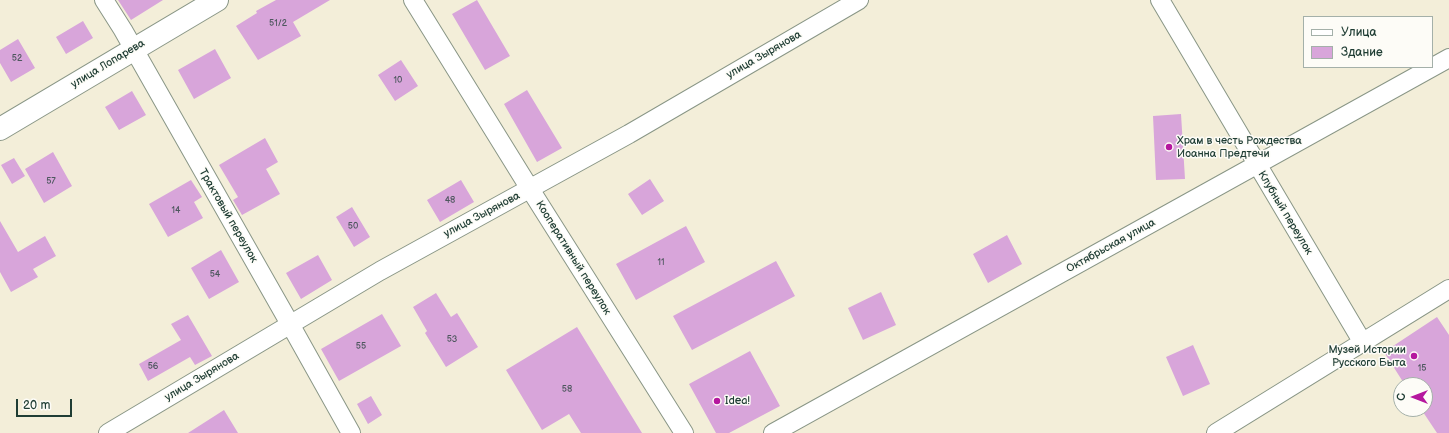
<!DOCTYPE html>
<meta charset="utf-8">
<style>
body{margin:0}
#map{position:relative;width:1449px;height:433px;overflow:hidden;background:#f3eed9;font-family:"Balsamiq Sans",sans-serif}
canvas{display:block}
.legend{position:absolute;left:1303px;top:16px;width:130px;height:52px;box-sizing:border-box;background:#fdfcf7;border:1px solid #a4b0a9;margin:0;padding:5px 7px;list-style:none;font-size:12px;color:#1f3d34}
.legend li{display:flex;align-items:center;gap:8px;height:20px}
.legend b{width:20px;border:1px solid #a4b0a9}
.north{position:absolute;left:1393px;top:377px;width:40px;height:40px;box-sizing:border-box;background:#fdfcf7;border:1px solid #a4b0a9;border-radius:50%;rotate:270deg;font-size:11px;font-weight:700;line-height:16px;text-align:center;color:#1f3d34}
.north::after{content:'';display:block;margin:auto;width:14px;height:18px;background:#b5179e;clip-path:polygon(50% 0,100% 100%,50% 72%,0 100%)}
.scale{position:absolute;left:16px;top:399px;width:56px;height:18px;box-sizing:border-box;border:2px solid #1f3d34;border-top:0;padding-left:5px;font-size:12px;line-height:14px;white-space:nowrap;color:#1f3d34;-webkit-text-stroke:3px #fdfcf7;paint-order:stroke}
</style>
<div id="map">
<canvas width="1449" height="433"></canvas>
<ul class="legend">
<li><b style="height:5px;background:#fff"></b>Улица</li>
<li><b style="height:11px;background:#d8a5da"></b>Здание</li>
</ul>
<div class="north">С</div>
<div class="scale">20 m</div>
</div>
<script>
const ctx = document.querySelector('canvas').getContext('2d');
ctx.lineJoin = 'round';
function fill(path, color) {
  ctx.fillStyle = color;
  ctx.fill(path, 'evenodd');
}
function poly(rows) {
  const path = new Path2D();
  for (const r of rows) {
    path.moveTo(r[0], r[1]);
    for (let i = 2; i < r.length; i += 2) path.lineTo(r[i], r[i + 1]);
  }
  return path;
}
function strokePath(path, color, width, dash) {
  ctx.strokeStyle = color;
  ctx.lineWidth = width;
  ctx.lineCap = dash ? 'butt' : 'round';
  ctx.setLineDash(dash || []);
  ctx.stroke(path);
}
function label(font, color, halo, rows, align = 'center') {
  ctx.font = font + ' "Balsamiq Sans",sans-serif';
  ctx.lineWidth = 3;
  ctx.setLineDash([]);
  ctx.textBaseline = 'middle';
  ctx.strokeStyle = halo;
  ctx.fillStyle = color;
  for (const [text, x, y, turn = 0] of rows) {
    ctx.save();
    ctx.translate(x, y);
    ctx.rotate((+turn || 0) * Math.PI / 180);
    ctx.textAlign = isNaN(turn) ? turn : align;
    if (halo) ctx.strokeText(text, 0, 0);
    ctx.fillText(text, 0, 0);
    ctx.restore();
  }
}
fill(poly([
 [118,0,163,0,131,20],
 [276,0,330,0,293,22,301,36,258,60,236,26,257,13,256,11],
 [477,0,510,56,485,70,452,14],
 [83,21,93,38,66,54,56,37],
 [18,39,35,68,11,82,0,63,0,50],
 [215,49,231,78,194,99,178,70],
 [401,60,418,86,395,101,378,75],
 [527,90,562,148,537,162,504,104],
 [132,91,146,115,119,130,105,107],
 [1181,114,1185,179,1156,180,1153,116],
 [265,138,278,162,266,169,280,194,242,215,233,200,238,197,219,165],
 [53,152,72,186,44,203,25,169],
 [14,158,25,176,12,184,1,165],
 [650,179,664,201,642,215,628,194],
 [191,180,202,197,194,202,203,218,168,237,149,204],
 [461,180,474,202,440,222,427,200],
 [352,207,370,237,354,247,336,217],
 [0,221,18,252,45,236,56,256,33,269,38,277,11,292,0,272],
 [686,226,705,262,636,300,616,264],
 [1007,235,1022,264,988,283,973,254],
 [221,250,239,282,209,299,191,268],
 [318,255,332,280,301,299,286,273],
 [776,261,795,296,692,350,673,316],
 [881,292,896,325,863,340,848,308],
 [436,293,451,317,457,313,478,347,446,367,425,333,427,331,413,307],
 [382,314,401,346,339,381,321,349],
 [188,315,212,356,195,365,190,357,148,381,139,364,181,340,171,324],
 [1437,317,1449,335,1449,433,1437,433,1421,409,1425,409,1425,385,1405,385,1384,352],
 [577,327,642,433,581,433,569,414,542,430,506,370],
 [1193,345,1210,384,1183,396,1166,357],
 [750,351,780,406,729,433,716,433,689,384],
 [371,396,382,415,368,424,357,404],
 [224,410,238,433,188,433]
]), '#d8a5da');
const street = poly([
 [104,0,123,30,290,324,351,433],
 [413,0,530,189,684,433],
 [1160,0,1363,343],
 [108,433,380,271,629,134,859,0],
 [773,433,1449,58],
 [1216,433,1449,289]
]);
const secondary = poly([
 [0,129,217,0]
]);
strokePath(street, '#899686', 20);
strokePath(secondary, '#899686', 24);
strokePath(street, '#fff', 18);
strokePath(secondary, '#fff', 22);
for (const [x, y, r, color] of [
 [1169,147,4,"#b5179e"],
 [1414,356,4,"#b5179e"],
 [717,401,4,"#b5179e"]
]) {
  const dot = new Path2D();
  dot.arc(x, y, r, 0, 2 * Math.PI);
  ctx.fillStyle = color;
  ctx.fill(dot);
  strokePath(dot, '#fdfcf7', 1.5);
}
label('9px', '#4d575e', null, [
 ["51/2",278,24],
 ["52",17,59],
 ["10",398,81],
 ["57",51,182],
 ["48",450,201],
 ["14",176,211],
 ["50",353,227],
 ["11",661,263],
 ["54",215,275],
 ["53",452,340],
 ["55",361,347],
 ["56",153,367],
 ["15",1422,369],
 ["58",567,390]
]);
label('11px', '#1f3d34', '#fdfcf7', [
 ["улица Зырянова",764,55,-30],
 ["улица Лопарева",108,64,-31],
 ["Клубный переулок",1285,213,59],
 ["улица Зырянова",482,215,-28],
 ["Трактовый переулок",228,216,60],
 ["Октябрьская улица",1111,246,-29],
 ["Кооперативный переулок",573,258,58],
 ["улица Зырянова",202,377,-31]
]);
label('11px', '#1f3d34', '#fdfcf7', [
 ["Храм в честь Рождества",1177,141],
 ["Иоанна Предтечи",1177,154],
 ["Музей Истории",1406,350,"right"],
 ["Русского Быта",1406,363,"right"],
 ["Idea!",725,401]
], 'left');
</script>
